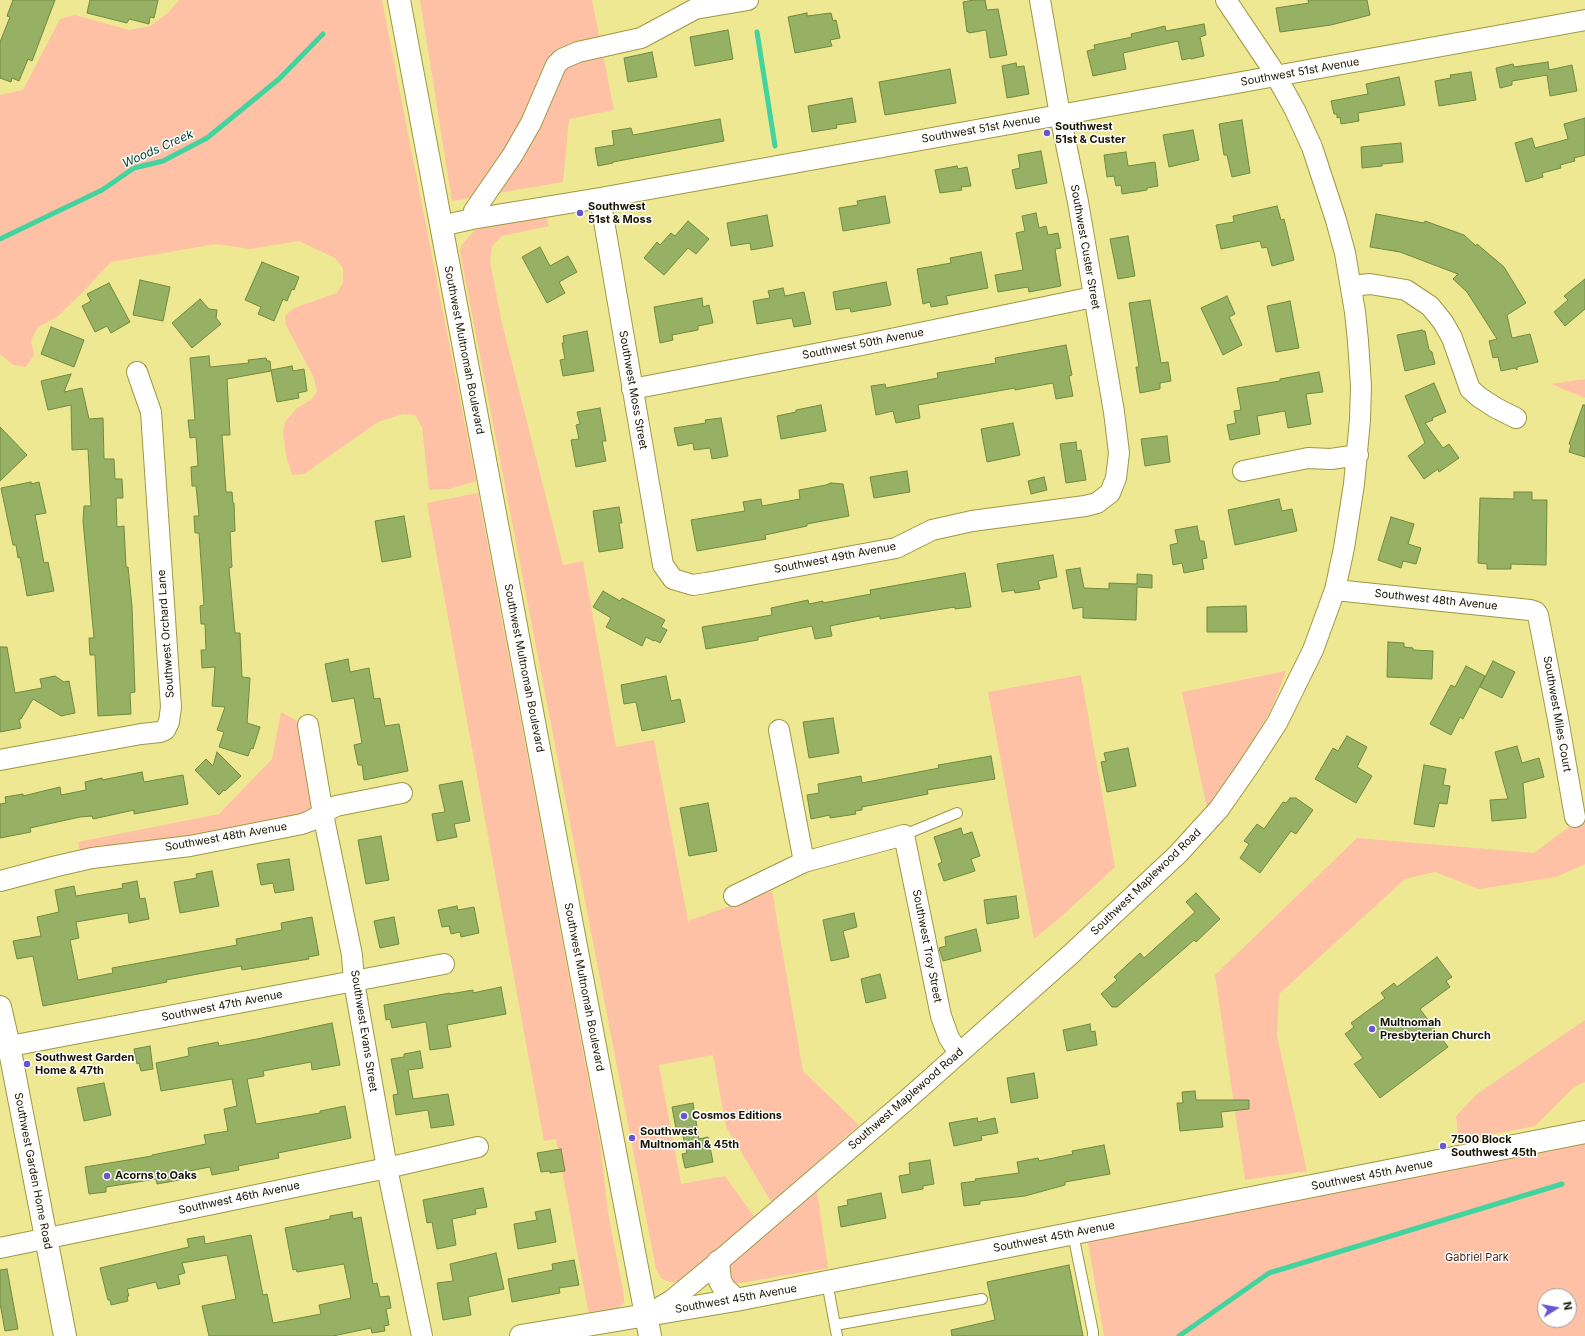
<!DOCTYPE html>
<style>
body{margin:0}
#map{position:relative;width:1585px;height:1336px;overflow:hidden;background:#eee893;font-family:Inter,sans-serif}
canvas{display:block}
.north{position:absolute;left:1537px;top:1288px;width:40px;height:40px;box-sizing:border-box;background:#fff;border:1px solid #a2a199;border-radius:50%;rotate:79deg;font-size:11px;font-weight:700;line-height:16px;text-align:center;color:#171400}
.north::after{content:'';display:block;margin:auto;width:14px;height:18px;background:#6756cf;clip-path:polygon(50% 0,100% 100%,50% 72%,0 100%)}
</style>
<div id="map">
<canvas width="1585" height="1336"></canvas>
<div class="north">N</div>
</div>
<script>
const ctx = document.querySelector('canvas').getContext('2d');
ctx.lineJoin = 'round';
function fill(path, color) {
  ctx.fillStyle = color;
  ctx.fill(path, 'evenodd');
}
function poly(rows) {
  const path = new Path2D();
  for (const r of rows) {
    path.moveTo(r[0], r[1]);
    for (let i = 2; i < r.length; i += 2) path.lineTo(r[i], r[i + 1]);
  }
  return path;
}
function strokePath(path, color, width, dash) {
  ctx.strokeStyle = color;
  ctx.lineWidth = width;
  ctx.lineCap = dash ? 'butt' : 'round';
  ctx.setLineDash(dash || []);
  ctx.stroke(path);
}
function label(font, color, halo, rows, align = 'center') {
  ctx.font = font + ' Inter,sans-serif';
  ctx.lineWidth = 3;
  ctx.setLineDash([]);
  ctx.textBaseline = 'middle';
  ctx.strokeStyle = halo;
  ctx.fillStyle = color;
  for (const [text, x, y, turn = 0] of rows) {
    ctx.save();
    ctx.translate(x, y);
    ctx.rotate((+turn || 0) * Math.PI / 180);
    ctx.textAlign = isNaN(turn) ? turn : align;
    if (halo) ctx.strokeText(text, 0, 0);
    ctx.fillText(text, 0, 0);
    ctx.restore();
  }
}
fill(poly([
 [179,0,382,0,476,481,449,489,429,490,422,427,415,415,403,414,378,422,304,474,292,475,286,455,283,433,285,422,296,409,312,399,317,392,314,378,286,325,285,316,294,308,337,293,343,283,343,268,335,258,299,241,250,249,216,244,111,262,81,294,57,317,38,327,31,340,34,355,26,367,13,365,0,354,0,95,23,90,60,19,75,15,129,30,150,26,168,13],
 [420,0,592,0,614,110,569,119,563,182,452,201],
 [545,214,549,226,502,236,492,246,490,261,501,319,563,565,583,561,616,747,654,740,688,921,772,891,803,1071,859,1125,772,1203,726,1127,713,1055,659,1065,681,1184,725,1176,756,1219,680,1281,676,1282,669,1282,661,1278,656,1269,460,252,461,246,474,231,485,226],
 [1585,379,1585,398,1551,384],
 [478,493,600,1142,608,1212,624,1296,624,1302,619,1308,589,1315,556,1139,544,1141,427,503],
 [1286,671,1272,708,1252,742,1230,777,1207,808,1182,692],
 [1081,675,1115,867,1063,915,1034,939,988,692],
 [281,712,296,720,313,810,306,815,81,856,78,842,219,814,272,759],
 [1585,815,1585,864,1556,877,1479,889,1435,872,1405,879,1279,994,1277,1036,1307,1171,1245,1180,1215,975,1357,838,1534,853],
 [1585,1020,1585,1082,1574,1087,1535,1126,1459,1141,1456,1116,1477,1094],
 [1585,1143,1585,1336,1104,1336,1088,1242],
 [1545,1296,1569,1296,1569,1320,1545,1320],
 [817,1191,828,1268,740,1283,731,1283,724,1271,731,1261]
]), '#ffc1a5');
strokePath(poly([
 [757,32,775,146],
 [0,239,102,190,134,168,163,161,207,138,279,79,323,34],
 [1179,1336,1269,1273,1562,1184]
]), '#43d39f', 5);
const building = poly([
 [13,0,55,0,32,61,28,59,19,81,12,78,11,82,0,78,0,42,10,17,7,16,13,0],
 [90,0,158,0,154,18,150,17,149,24,129,19,127,23,87,13,90,0],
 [974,0,985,0,987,10,998,9,1007,55,990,58,986,30,969,33,968,31,967,32,963,2,974,0],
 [1308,0,1367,0,1370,15,1331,25,1280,32,1276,8,1309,3,1308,0],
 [807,13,807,16,831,13,833,21,836,20,840,38,830,40,832,46,795,53,788,17,807,13],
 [1204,24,1206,35,1200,37,1204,56,1191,59,1191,58,1182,60,1178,41,1123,53,1126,69,1093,76,1087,51,1095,49,1094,45,1132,37,1131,34,1165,26,1166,31,1204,24],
 [728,30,733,59,695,66,690,37,728,30],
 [652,52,657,77,628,82,624,58,652,52],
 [1548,62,1549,70,1572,65,1577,91,1550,96,1547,75,1512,81,1512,85,1500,88,1496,68,1513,64,1514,67,1548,62],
 [1016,63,1017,67,1024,66,1029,94,1007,98,1002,66,1016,63],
 [950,69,956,103,885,115,879,82,950,69],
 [1471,72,1476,100,1439,106,1435,81,1451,78,1450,75,1471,72],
 [1399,77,1405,105,1358,113,1359,121,1341,124,1340,117,1337,118,1337,114,1334,114,1331,101,1368,94,1366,84,1399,77],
 [852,98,856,122,836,125,837,128,812,132,808,106,852,98],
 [1585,118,1585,155,1574,158,1575,161,1560,165,1561,168,1542,173,1543,177,1526,182,1515,143,1532,138,1535,148,1568,139,1564,124,1585,118],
 [720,119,724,141,613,162,613,163,598,166,595,148,614,145,612,131,631,128,633,135,720,119],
 [1242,120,1250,173,1232,177,1227,155,1224,155,1219,124,1242,120],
 [1193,130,1199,160,1169,167,1163,135,1193,130],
 [1401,143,1403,162,1382,164,1382,166,1362,168,1361,147,1401,143],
 [1041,151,1047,183,1016,189,1012,170,1020,168,1018,155,1041,151],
 [1126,152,1128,166,1155,162,1158,186,1147,188,1147,190,1122,194,1121,185,1116,186,1114,176,1107,177,1104,155,1126,152],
 [957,166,958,169,967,167,971,186,961,187,962,190,940,193,935,170,957,166],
 [885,196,890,223,843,231,839,208,858,205,857,201,885,196],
 [1277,206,1281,220,1284,219,1294,260,1272,266,1267,247,1262,248,1260,241,1221,249,1216,225,1234,222,1233,216,1277,206],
 [1036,213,1039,228,1046,226,1048,235,1058,233,1061,248,1055,249,1061,286,1029,292,1028,287,998,292,995,275,1023,270,1016,233,1025,231,1022,216,1036,213],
 [1376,214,1424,223,1425,221,1464,235,1476,246,1477,244,1504,267,1526,303,1507,315,1512,338,1530,334,1538,362,1517,367,1517,370,1515,368,1501,371,1498,357,1493,358,1489,341,1497,339,1467,292,1453,279,1458,274,1400,252,1370,247,1376,214],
 [767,215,773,246,751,250,750,243,731,246,727,223,767,215],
 [688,221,709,239,696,254,688,248,664,275,644,258,657,242,660,245,671,233,675,236,688,221],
 [1128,236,1135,276,1118,279,1110,239,1128,236],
 [540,247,550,266,568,256,577,272,559,282,565,293,547,303,522,257,540,247],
 [981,252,988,288,946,296,948,304,931,307,930,302,923,304,917,269,951,263,950,258,981,252],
 [262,262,299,277,294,290,292,289,287,301,283,299,274,321,258,314,261,307,245,300,262,262],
 [1585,279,1585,309,1565,326,1554,312,1568,300,1564,296,1585,279],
 [140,280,170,287,163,321,133,315,140,280],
 [886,282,891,305,851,312,850,308,836,310,833,292,886,282],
 [109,283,130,322,111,333,107,326,95,332,82,306,91,301,87,294,109,283],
 [783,288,785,296,804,292,811,324,794,327,792,318,757,324,753,301,770,298,768,291,783,288],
 [1227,296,1235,314,1229,317,1242,345,1223,355,1201,308,1227,296],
 [702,298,703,307,709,305,713,323,698,326,698,330,672,335,673,340,660,343,654,307,702,298],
 [200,299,209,309,217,310,216,318,221,324,192,348,172,323,200,299],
 [1150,300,1161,363,1168,362,1171,381,1160,383,1160,389,1140,393,1136,367,1139,367,1129,303,1150,300],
 [1290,301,1299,348,1276,352,1267,306,1290,301],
 [51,327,84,340,74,367,41,354,51,327],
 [1422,330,1423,331,1425,331,1429,350,1432,352,1435,364,1405,371,1397,335,1422,330],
 [587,331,594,371,563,376,560,360,565,359,562,343,564,343,563,336,587,331],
 [1066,345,1072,375,1069,376,1073,396,1056,399,1053,383,1015,390,1015,388,918,405,920,418,896,423,893,411,876,415,871,386,885,384,886,388,938,378,937,373,996,363,995,358,1066,345],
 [209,356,210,367,249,363,248,360,266,358,267,361,270,361,271,371,227,379,230,435,222,435,226,492,232,492,233,503,234,503,235,531,230,532,232,567,229,568,235,633,240,633,242,677,250,678,247,723,260,727,253,749,251,748,248,756,219,747,224,732,217,730,225,707,212,706,215,667,202,668,201,650,206,650,205,624,201,624,200,606,204,605,199,533,195,533,194,516,199,516,196,486,192,486,191,467,198,466,196,437,190,438,188,420,195,420,190,358,209,356],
 [292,366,293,371,304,369,307,391,298,393,299,398,277,402,271,370,292,366],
 [1319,372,1323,392,1306,394,1311,424,1288,428,1285,411,1257,416,1260,434,1230,440,1227,425,1236,423,1234,411,1241,410,1237,388,1280,381,1280,379,1319,372],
 [71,374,64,392,82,388,89,419,103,418,104,459,114,459,115,479,122,479,123,498,116,498,117,527,124,526,126,567,128,567,132,607,135,692,130,693,131,714,98,716,95,655,90,655,89,638,94,638,83,521,84,506,91,506,88,449,72,450,71,405,48,410,41,381,71,374],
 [1434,383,1446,412,1432,418,1433,420,1425,423,1443,448,1449,444,1459,458,1439,472,1438,469,1424,479,1408,456,1425,443,1405,396,1434,383],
 [821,405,826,431,781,439,777,416,796,412,796,410,821,405],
 [1583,405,1585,405,1585,457,1569,452,1571,445,1569,444,1583,405],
 [600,408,606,441,602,441,606,461,576,467,571,440,579,439,576,425,580,424,577,412,600,408],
 [721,418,728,456,712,459,710,448,694,450,693,443,678,446,674,428,706,423,705,420,721,418],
 [1013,423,1020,455,987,462,981,429,1013,423],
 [0,427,27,455,0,481,0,427],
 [1167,436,1170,462,1145,466,1141,439,1167,436],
 [1076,442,1077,451,1081,450,1086,480,1066,483,1060,444,1076,442],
 [907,471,910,492,874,498,870,477,907,471],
 [1044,477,1047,490,1031,494,1028,481,1044,477],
 [31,482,31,484,39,482,46,513,35,515,44,563,48,562,54,591,27,596,20,557,18,558,16,545,13,545,1,488,31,482],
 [831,483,843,484,849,516,807,524,807,526,765,535,766,539,697,551,691,520,745,511,743,502,761,499,762,506,800,499,799,490,826,485,831,483],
 [1514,492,1532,492,1532,500,1547,500,1546,565,1511,564,1511,569,1487,569,1487,564,1478,563,1480,498,1514,499,1514,492],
 [1279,499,1282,511,1292,509,1297,531,1235,545,1228,510,1279,499],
 [619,507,622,523,619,523,623,548,599,552,593,511,619,507],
 [404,516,411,557,382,562,375,521,404,516],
 [1391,517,1414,524,1408,544,1421,548,1416,564,1403,561,1401,568,1378,560,1391,517],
 [1197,526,1200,541,1204,541,1207,558,1202,559,1204,569,1184,573,1182,563,1173,565,1170,545,1178,543,1175,530,1197,526],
 [1053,555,1057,577,1038,581,1040,589,1015,593,1014,590,1002,592,997,564,1053,555],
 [1080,568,1084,588,1109,589,1109,583,1137,584,1137,574,1152,575,1152,588,1137,587,1136,620,1083,618,1083,607,1073,609,1066,570,1080,568],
 [965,573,971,607,955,609,955,607,880,619,880,616,830,626,832,636,815,639,812,626,758,637,758,640,706,649,702,627,772,615,771,608,808,600,809,604,823,601,823,603,871,594,870,590,965,573],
 [603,591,620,601,622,598,665,620,661,627,667,630,660,643,655,640,654,641,646,637,642,646,606,627,611,618,593,607,603,591],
 [1246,606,1247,632,1207,632,1207,607,1246,606],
 [1388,642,1404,643,1404,647,1413,648,1413,650,1433,651,1432,679,1387,677,1388,642],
 [0,647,7,647,15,693,42,688,40,679,55,676,64,682,69,681,75,713,61,716,33,699,21,719,19,719,21,728,0,732,0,647],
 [348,659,350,672,369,668,374,699,380,698,385,726,399,724,408,771,364,780,362,765,358,765,354,745,362,743,354,698,332,702,325,664,348,659],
 [1493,661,1515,672,1502,698,1480,687,1493,661],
 [1466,666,1485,676,1463,719,1460,717,1451,735,1430,724,1451,685,1455,687,1466,666],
 [666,676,671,701,680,699,685,722,642,731,636,702,624,704,621,685,666,676],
 [833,718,839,753,809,758,803,722,833,718],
 [1347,736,1367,747,1357,767,1372,776,1356,803,1315,779,1333,748,1338,751,1347,736],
 [1517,746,1522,763,1539,758,1544,777,1523,783,1526,818,1492,821,1490,800,1508,799,1495,752,1517,746],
 [1128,748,1136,786,1107,792,1101,762,1106,761,1104,753,1128,748],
 [217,752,241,776,225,791,224,790,219,795,195,770,206,759,213,766,217,752],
 [991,756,995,779,927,790,928,794,862,807,862,810,855,811,856,814,830,818,830,815,811,819,807,795,819,793,818,784,861,776,862,783,939,768,938,765,991,756],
 [1424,765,1446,769,1443,785,1450,786,1447,804,1439,803,1434,827,1414,824,1424,765],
 [142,772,144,782,183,775,188,804,134,814,134,810,93,819,92,816,80,817,30,828,31,832,0,838,0,804,6,803,5,797,23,794,23,796,60,787,61,795,86,790,85,782,102,778,102,780,142,772],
 [462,781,470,821,454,824,457,837,437,841,432,814,445,812,439,785,462,781],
 [1290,798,1296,798,1313,810,1296,834,1291,831,1260,873,1240,858,1249,844,1244,841,1257,824,1264,829,1283,802,1286,803,1290,798],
 [708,803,717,851,689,856,680,808,708,803],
 [961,828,963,835,972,832,980,856,971,859,975,871,944,881,938,864,942,862,934,837,961,828],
 [381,836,389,880,366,884,358,840,381,836],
 [289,859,294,890,275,893,273,883,261,885,257,864,289,859],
 [212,871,219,906,180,913,174,882,197,878,196,874,212,871],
 [137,881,140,899,145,898,149,919,129,923,128,913,76,922,79,938,70,940,78,980,113,973,112,968,237,945,236,939,282,930,281,923,312,917,319,955,308,957,309,959,242,970,241,966,166,980,167,982,43,1006,33,956,17,959,13,941,41,936,37,917,59,912,55,890,74,886,76,896,123,888,122,884,137,881],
 [1196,893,1220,919,1196,942,1194,940,1117,1007,1112,1007,1101,994,1117,980,1114,977,1140,953,1144,958,1195,912,1186,902,1196,893],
 [1016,896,1019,918,987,924,984,900,1016,896],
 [457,906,458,910,474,907,479,933,461,937,460,932,451,934,449,926,442,927,438,910,457,906],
 [854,913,857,927,843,931,849,957,831,961,823,920,854,913],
 [394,917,399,944,380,948,374,921,394,917],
 [976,929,981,951,943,961,939,948,946,946,945,937,976,929],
 [1437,957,1452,977,1446,981,1450,987,1420,1009,1448,1047,1380,1098,1354,1064,1363,1058,1345,1034,1354,1027,1351,1023,1385,998,1381,993,1394,983,1397,987,1437,957],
 [880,974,886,998,866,1003,861,979,880,974],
 [501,987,506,1014,447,1025,451,1047,430,1050,426,1022,392,1028,390,1019,386,1020,384,1005,450,993,450,994,473,990,473,993,501,987],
 [332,1023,340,1065,312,1070,311,1062,263,1071,264,1076,247,1079,256,1124,320,1113,320,1111,345,1106,351,1138,278,1153,279,1158,238,1166,239,1170,212,1175,210,1167,184,1172,185,1179,157,1184,156,1179,106,1187,106,1192,89,1194,85,1167,152,1156,152,1155,206,1144,204,1135,228,1131,224,1109,237,1106,232,1079,161,1091,156,1063,189,1056,188,1048,218,1042,219,1046,257,1039,332,1023],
 [1090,1024,1091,1032,1095,1031,1097,1045,1067,1051,1063,1030,1090,1024],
 [150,1046,153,1069,141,1071,139,1063,137,1064,134,1049,150,1046],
 [420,1051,423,1068,408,1070,413,1099,448,1094,454,1125,431,1128,428,1110,396,1115,393,1095,398,1094,391,1059,404,1057,404,1054,420,1051],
 [1034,1073,1038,1098,1011,1103,1007,1078,1034,1073],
 [104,1083,111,1115,84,1121,77,1088,104,1083],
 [1195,1091,1196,1100,1249,1100,1249,1109,1221,1112,1223,1127,1180,1131,1177,1103,1183,1103,1182,1092,1195,1091],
 [693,1103,699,1139,708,1137,713,1162,685,1168,682,1154,687,1153,681,1128,676,1129,672,1107,693,1103],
 [977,1118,978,1122,995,1118,998,1133,981,1136,982,1140,954,1146,949,1123,977,1118],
 [1104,1145,1110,1174,1065,1182,1065,1185,1025,1196,980,1201,980,1204,964,1206,961,1183,976,1181,975,1179,1019,1173,1017,1162,1038,1158,1039,1161,1073,1154,1072,1151,1104,1145],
 [561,1149,565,1171,550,1173,550,1171,541,1172,537,1153,561,1149],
 [930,1160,934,1184,923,1186,923,1189,902,1193,899,1176,910,1174,909,1163,930,1160],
 [483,1188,487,1207,475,1209,476,1214,452,1219,456,1245,437,1249,432,1222,427,1223,423,1200,483,1188],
 [881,1193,886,1218,841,1227,838,1207,848,1205,847,1200,881,1193],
 [550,1209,556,1242,518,1249,514,1224,537,1220,535,1212,550,1209],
 [352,1212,353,1219,361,1217,373,1284,377,1283,380,1297,389,1296,391,1308,386,1309,389,1325,384,1326,385,1331,372,1333,371,1328,333,1336,209,1336,202,1306,236,1299,227,1255,182,1263,185,1273,178,1275,180,1284,158,1289,156,1282,127,1289,129,1296,127,1296,128,1301,111,1305,110,1300,108,1300,100,1268,189,1247,187,1239,204,1236,205,1244,251,1235,263,1295,267,1294,273,1323,321,1314,319,1305,351,1298,344,1264,297,1272,296,1269,293,1270,285,1228,330,1219,330,1216,352,1212],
 [496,1253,504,1289,468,1297,471,1315,443,1320,437,1283,453,1281,450,1264,496,1253],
 [574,1260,579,1285,559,1288,560,1293,512,1302,508,1279,553,1270,552,1264,574,1260],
 [1069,1265,1083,1336,952,1336,951,1330,995,1320,987,1282,1069,1265],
 [7,1269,18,1329,5,1331,0,1303,0,1270,7,1269]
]);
fill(building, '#96b164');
strokePath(building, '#708a3e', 1);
const lane = poly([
 [904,835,957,813],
 [1073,1234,1093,1332,1093,1336],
 [827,1282,837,1336],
 [835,1325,982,1299]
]);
const street = poly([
 [600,198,663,565,673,579,693,585,706,583,896,548,932,530,972,521,1085,506,1097,503,1110,493,1116,478,1119,453,1114,412,1078,202,1060,115,1040,0],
 [472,219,474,211,512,156,531,123,556,65,562,59,578,52,641,38,695,9,748,0],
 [441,226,472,219,600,198,1585,20],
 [1351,286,1370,284,1406,290,1430,306,1443,322,1452,338,1470,389,1479,397,1496,408,1516,418],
 [632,389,862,345,1093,297],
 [1243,471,1308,458,1331,459,1358,455],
 [1335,590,1530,610,1536,612,1538,615,1558,719,1575,817],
 [308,725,323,814,352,955,354,982,387,1168,422,1336],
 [779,730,804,862],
 [0,760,141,734,160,732,165,730,169,722,171,707,151,412,137,372],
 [0,881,57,866,92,858,190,846,302,824,310,821,336,806,402,793],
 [734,896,804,862,904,835,941,1016,949,1038,959,1053],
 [0,1048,444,964],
 [0,1248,387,1168,478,1147],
 [650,1313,672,1300,718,1262,910,1097,1070,955,1178,854,1219,809,1249,766,1277,723,1313,650,1335,590,1344,548,1354,484,1360,420,1361,386,1358,341,1355,312,1345,253,1336,220,1312,147,1295,110,1271,67,1226,0]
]);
const secondary = poly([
 [399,0,571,920,650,1336],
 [0,1007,9,1046,65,1336],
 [718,1262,720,1281,724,1288,736,1300],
 [521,1336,736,1300,1585,1132]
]);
strokePath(lane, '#9f9843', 12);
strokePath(street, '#9f9843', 22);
strokePath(secondary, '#9f9843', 24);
strokePath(lane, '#fff', 10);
strokePath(street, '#fff', 20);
strokePath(secondary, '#fff', 22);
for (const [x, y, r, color] of [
 [1047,133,4,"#6756cf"],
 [580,213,4,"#6756cf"],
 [1372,1029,4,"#6756cf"],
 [27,1064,4,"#6756cf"],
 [684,1116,4,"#6756cf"],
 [632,1138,4,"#6756cf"],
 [1443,1146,4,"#6756cf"],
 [107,1176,4,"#6756cf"]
]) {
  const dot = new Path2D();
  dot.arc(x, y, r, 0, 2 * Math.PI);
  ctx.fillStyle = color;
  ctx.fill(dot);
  strokePath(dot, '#fff', 1.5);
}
label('11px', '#171400', '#fff', [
 ["Southwest 51st Avenue",1300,72,-10],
 ["Southwest 51st Avenue",981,129,-10],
 ["Southwest Custer Street",1085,247,80],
 ["Southwest 50th Avenue",863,344,-11],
 ["Southwest Multnomah Boulevard",464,350,79],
 ["Southwest Moss Street",633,390,80],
 ["Southwest 49th Avenue",835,558,-11],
 ["Southwest 48th Avenue",1436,600,6],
 ["Southwest Orchard Lane",166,634,-94],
 ["Southwest Multnomah Boulevard",524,668,79],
 ["Southwest Miles Court",1557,714,80],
 ["Southwest 48th Avenue",226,837,-10],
 ["Southwest Maplewood Road",1146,882,-44],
 ["Southwest Troy Street",927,946,79],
 ["Southwest Multnomah Boulevard",584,987,79],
 ["Southwest 47th Avenue",222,1006,-11],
 ["Southwest Evans Street",364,1031,81],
 ["Southwest Maplewood Road",906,1099,-41],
 ["Southwest Garden Home Road",33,1171,79],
 ["Southwest 45th Avenue",1372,1175,-11],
 ["Southwest 46th Avenue",239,1198,-12],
 ["Southwest 45th Avenue",1054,1237,-11],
 ["Southwest 45th Avenue",736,1299,-10]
]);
label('bold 11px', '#171400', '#fff', [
 ["Southwest",1055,127],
 ["51st & Custer",1055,140],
 ["Southwest",588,207],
 ["51st & Moss",588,220],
 ["Multnomah",1380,1023],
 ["Presbyterian Church",1380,1036],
 ["Southwest Garden",35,1058],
 ["Home & 47th",35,1071],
 ["Cosmos Editions",692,1116],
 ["Southwest",640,1132],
 ["Multnomah & 45th",640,1145],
 ["7500 Block",1451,1140],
 ["Southwest 45th",1451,1153],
 ["Acorns to Oaks",115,1176]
], 'left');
label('11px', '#4c230f', '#fff', [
 ["Gabriel Park",1477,1258]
]);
label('italic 12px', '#003e2a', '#fff', [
 ["Woods Creek",158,149,-24]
]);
</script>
